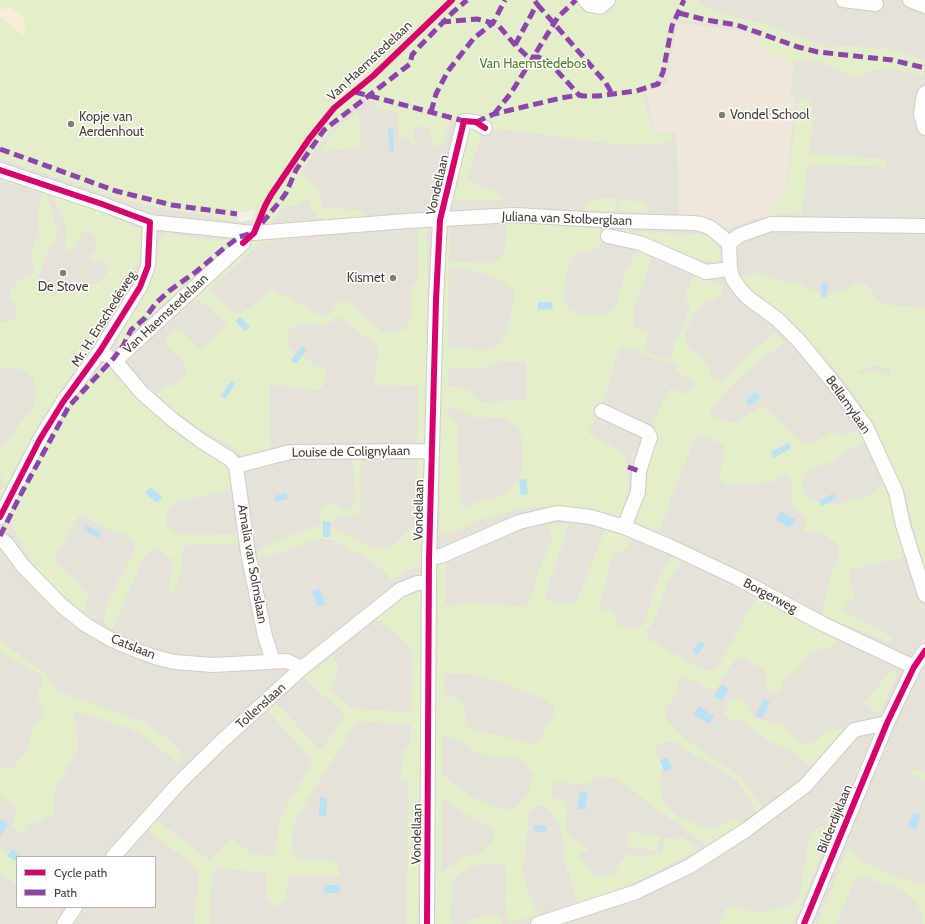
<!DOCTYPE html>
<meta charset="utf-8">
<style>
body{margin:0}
#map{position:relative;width:925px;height:924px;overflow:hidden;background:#f3f0ec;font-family:Cabin,sans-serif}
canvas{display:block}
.legend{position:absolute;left:16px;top:856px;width:140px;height:52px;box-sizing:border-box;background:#fff;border:1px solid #b7b3af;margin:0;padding:5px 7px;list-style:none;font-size:12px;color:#4b4137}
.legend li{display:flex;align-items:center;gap:8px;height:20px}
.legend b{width:20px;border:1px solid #b7b3af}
</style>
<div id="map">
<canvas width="925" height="924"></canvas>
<ul class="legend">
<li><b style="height:5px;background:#d6006c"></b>Cycle path</li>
<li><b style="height:5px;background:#8e44ad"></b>Path</li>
</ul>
</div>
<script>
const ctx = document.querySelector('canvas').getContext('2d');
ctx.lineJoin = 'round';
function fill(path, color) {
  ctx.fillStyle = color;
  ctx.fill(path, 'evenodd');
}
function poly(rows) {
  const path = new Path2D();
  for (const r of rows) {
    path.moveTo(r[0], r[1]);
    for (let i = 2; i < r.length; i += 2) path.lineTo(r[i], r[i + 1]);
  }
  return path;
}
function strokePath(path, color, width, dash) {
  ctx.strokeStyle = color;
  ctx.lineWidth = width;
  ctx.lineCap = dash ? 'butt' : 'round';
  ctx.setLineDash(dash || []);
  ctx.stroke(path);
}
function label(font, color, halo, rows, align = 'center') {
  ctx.font = font + ' Cabin,sans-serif';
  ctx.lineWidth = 3;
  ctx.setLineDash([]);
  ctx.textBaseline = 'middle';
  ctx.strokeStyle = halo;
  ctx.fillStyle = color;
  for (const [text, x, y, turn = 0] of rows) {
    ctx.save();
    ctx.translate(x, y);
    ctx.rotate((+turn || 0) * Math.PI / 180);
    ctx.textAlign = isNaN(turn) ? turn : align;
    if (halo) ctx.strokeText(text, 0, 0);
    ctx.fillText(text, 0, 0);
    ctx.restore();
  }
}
fill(poly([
 [0,0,64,179,138,203,240,222,252,220,271,225,317,146,360,98,451,120,563,0,925,0,925,924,0,924],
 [17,857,155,857,155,907,17,907]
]), '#e7e2d9');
fill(poly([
 [677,23,752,32,796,46,790,95,796,97,783,213,752,219,729,229,714,221,697,216,679,216,677,147,675,133,655,134,645,91,667,84]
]), '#eee7db');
fill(poly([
 [0,0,698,0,701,4,711,9,734,17,767,24,829,48,842,46,888,48,925,61,925,69,922,77,900,70,886,69,875,70,855,78,833,67,809,59,786,65,786,57,773,54,759,48,760,39,752,36,749,38,746,29,743,28,671,19,661,77,655,84,643,88,642,89,654,135,672,134,671,142,660,144,634,145,615,144,489,128,482,134,468,175,468,178,472,182,480,186,497,191,504,200,453,201,450,198,465,120,451,120,443,145,434,148,428,127,413,127,415,150,408,138,399,137,397,112,378,107,375,102,360,98,317,146,302,171,318,190,323,208,362,210,368,219,328,223,311,211,308,197,295,206,280,208,271,225,252,220,254,208,249,211,240,212,232,211,240,222,138,203,116,197,0,158],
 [803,97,809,100,813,107,814,116,809,154,886,159,887,167,807,164,802,215,768,213,771,205,782,198,785,193,787,187,798,102,799,99],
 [359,110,360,147,321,152,333,132],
 [46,193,52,209,53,221,57,227,58,234,53,243,49,249,39,275,38,280,41,285,49,293,54,294,61,294,82,284,97,283,103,278,107,273,108,266,105,261,91,262,92,254,97,247,94,237,89,230,85,231,82,233,72,251,65,248,66,224,55,202,54,194,102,212,124,219,135,229,141,228,143,238,144,247,139,261,111,316,88,353,65,385,0,507,0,490,4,486,0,473,0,449,34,406,36,391,34,380,28,374,18,369,0,367,0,323,13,320,16,316,17,312,17,307,10,299,10,290,19,281,24,277,30,276,33,273,34,269,31,261,32,253,39,229,37,211,42,195],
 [600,198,616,198,615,211,584,211,587,202],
 [620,199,644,202,649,207,649,212,619,211],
 [508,218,611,228,633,232,701,234,710,237,714,241,723,254,723,260,715,262,703,260,641,237,611,228,605,234,600,245,591,251,581,252,572,257,563,288,564,301,568,309,577,313,597,316,606,314,613,309,617,302,626,270,631,265,638,246,652,251,647,275,639,293,633,313,633,322,637,330,649,333,644,350,658,358,671,357,675,341,679,336,690,306,686,298,686,293,695,271,704,275,711,282,722,285,722,294,712,300,706,301,698,310,685,333,687,344,689,348,694,351,705,361,708,366,714,380,723,380,752,351,776,333,785,342,759,361,735,382,717,402,710,412,710,414,711,416,721,420,736,423,761,406,770,411,804,445,813,444,830,432,845,435,858,430,864,442,849,450,837,459,804,474,802,487,807,496,812,500,832,504,843,503,869,495,883,484,891,504,905,557,852,569,850,571,849,579,855,600,848,602,844,609,845,613,893,637,889,642,823,616,824,605,831,572,837,564,839,558,839,550,837,544,820,531,810,532,804,531,806,521,803,516,792,505,791,500,792,484,789,477,786,476,780,477,773,482,726,485,723,483,719,475,723,461,725,449,722,443,719,442,697,435,696,436,672,495,660,531,627,519,650,430,665,396,670,389,676,390,686,394,689,393,694,385,689,378,675,371,678,364,670,360,668,364,638,351,620,346,603,402,598,408,597,416,588,433,624,453,628,467,627,478,629,489,628,496,620,517,600,512,581,509,541,507,518,510,480,520,449,535,441,535,440,520,442,229,449,221,449,262,488,263,498,260,504,253],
 [449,266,467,269,486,274,498,279,514,290,515,295,508,327,499,345,496,347,483,350,448,347],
 [500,362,526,362,527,370,527,400,480,402,471,391,465,388,448,386,448,368,465,369,488,367,494,366],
 [448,406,474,417,504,418,517,427,521,435,522,446,523,459,522,469,519,480,506,493,499,497,471,504,468,508,461,506,457,424,453,417,448,416],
 [418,222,425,226,427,242,427,445,417,446,418,386,374,385,376,363,379,357,378,349,374,342,357,331,341,318,336,319,321,327,314,325,309,323,299,323,290,329,287,334,288,345,291,350,299,356,318,366,323,367,326,373,322,388,317,390,308,391,281,385,272,386,270,389,269,393,271,451,245,458,233,447,195,426,168,405,156,394,166,387,175,384,183,379,186,373,184,362,166,346,165,341,167,336,175,329,181,330,200,350,227,324,199,300,195,303,191,297,252,238,288,236,288,240,261,242,209,290,235,313,242,313,272,289,320,315,326,316,331,313,336,303,342,301,347,302,353,306,383,332,392,333,405,329,412,316,411,297,412,286,418,277],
 [163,233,173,233,180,235,208,239,237,240,120,348,117,346,116,338,153,270,158,258,159,240],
 [759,272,786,283,800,283,813,291,826,295,839,292,858,282,867,285,881,303,887,305,909,306,925,309,925,587,915,534,907,504,892,464,881,440,859,400,829,362,800,332,770,309,742,283,742,276,745,278,750,275],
 [872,366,890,368,891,376,880,372,865,371,860,374,858,371],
 [104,368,111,370,131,388,230,462,234,489,193,498,173,504,169,509,166,519,167,525,171,530,186,535,239,534,240,544,186,545,182,550,181,571,176,589,171,593,168,591,173,560,155,548,145,555,112,629,106,626,104,618,106,608,109,600,135,549,134,541,125,535,98,525,85,515,81,514,79,516,54,559,61,567,80,584,88,595,84,613,76,607,38,571,18,537,13,527,13,522,7,517,13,503,69,403,83,383,91,376],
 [352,456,361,456,360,514,340,517,335,520,331,525,335,529,369,546,382,549,388,548,402,538,409,529,415,527,417,456,427,456,423,566,408,571,392,581,384,571,369,560,335,541,320,538,276,554,261,557,255,557,258,551,266,546,280,539,317,526,320,524,321,519,320,514,323,507,326,506,334,504,340,509,346,511,352,507,356,498],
 [546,524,569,524,544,599,575,605,605,530,633,538,627,548,615,554,608,569,607,581,599,605,601,610,610,611,615,614,616,618,615,624,622,627,634,629,642,625,646,619,655,588,662,571,673,555,682,560,666,587,654,621,646,632,649,639,701,669,710,670,717,667,756,598,817,629,838,637,837,643,831,647,812,652,807,656,798,668,793,674,787,675,785,678,778,694,768,691,764,686,767,677,763,669,744,658,736,660,732,664,716,689,705,688,686,677,680,679,677,688,678,690,666,709,666,718,675,729,689,742,739,775,759,801,762,809,756,814,751,801,738,782,723,771,697,757,673,741,662,743,657,746,656,750,662,766,660,789,664,801,669,809,680,817,692,821,705,828,715,829,732,819,739,820,744,823,707,846,677,823,659,812,634,791,614,778,598,777,587,784,553,782,551,797,567,802,567,817,565,830,573,839,589,849,578,855,596,878,612,874,627,854,639,857,649,856,662,852,664,844,664,838,681,837,700,849,640,880,615,890,578,903,564,859,565,847,560,828,557,821,546,807,538,805,531,811,528,817,526,849,522,867,528,891,538,915,509,923,505,904,506,869,504,865,501,864,484,863,473,866,464,871,456,876,453,882,450,914,452,924,431,924,436,563,445,563,445,605,452,605,477,603,522,606,526,605,531,599,538,572,550,545,552,537,550,530],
 [444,674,467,674,495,680,547,701,553,706,555,710,554,714,548,723,539,741,534,744,471,729,468,727,466,721,465,712,463,705,459,699,451,696,444,695],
 [443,735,468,746,475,751,492,758,496,759,501,756,511,757,521,760,527,766,533,775,530,788,521,803,512,809,501,809,474,798,442,775],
 [442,798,460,811,489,826,493,832,493,839,491,843,479,853,463,858,445,869,441,878],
 [423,582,418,924,406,924,409,780,400,779,405,747,410,745,411,725,357,721,296,818,292,830,292,853,298,859,339,862,339,876,289,875,285,900,280,905,273,905,267,900,267,873,216,868,212,873,209,924,194,924,199,880,195,867,142,825,151,815,209,860,232,838,252,854,275,856,279,824,286,807,313,761,266,709,274,701,321,750,345,715,303,677,307,673,318,670,332,655,337,663,337,673,330,689,352,708,411,713,413,650,382,621,354,622],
 [0,640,44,673,57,692,69,695,144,722,164,736,185,755,177,763,150,740,131,729,75,711,75,723,78,744,77,751,55,789,53,801,55,812,54,815,50,818,46,817,39,823,32,823,28,825,24,834,11,826,18,808,0,795,0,767,8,769,13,767,26,752,32,729,43,715,43,710,36,700,42,683,42,678,41,675,0,652],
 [892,670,897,674,880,714,863,703],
 [736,698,742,700,746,703,753,716,756,718,781,725,786,727,795,740,802,745,814,742,828,729,842,728,848,732,812,769,797,755,770,742,741,720,729,720,724,714,724,709,728,702],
 [913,769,925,773,925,780,912,774],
 [835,822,793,924,719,924,726,909,731,906,735,906,758,913,793,904,796,901,800,893,808,840,811,834,814,830],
 [629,831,660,836,657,851,627,846],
 [849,846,861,860,885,872,920,884,925,883,925,924,923,924,923,917,915,902,902,890,857,875,836,924,817,924],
 [0,847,17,858,17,885,0,874],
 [496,914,499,915,502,920,502,924,464,924,472,919]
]), '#e3eeca');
fill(poly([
 [10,7,23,16,26,35,21,34,0,16,0,10]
]), '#f8eed5');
fill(poly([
 [388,129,393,129,394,153,390,153],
 [821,283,828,283,827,297,821,297],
 [538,302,552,302,553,309,538,310],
 [240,317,250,327,245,331,235,321],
 [302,346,307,349,296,364,291,360],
 [231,381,235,384,225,399,221,396],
 [757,392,760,398,751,405,748,405,746,402,747,399],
 [788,443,791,448,774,458,771,452],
 [526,479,528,494,521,495,519,480],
 [150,487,162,497,157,503,145,493],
 [286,493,288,499,275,502,274,496],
 [834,493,836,498,822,506,819,501],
 [780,511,795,519,790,528,776,520],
 [323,521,331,522,330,537,323,537],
 [86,525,101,533,98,538,84,530],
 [320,589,325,604,317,607,312,591],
 [700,641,705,644,698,655,692,651],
 [722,684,729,689,722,701,714,696],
 [764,699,770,702,762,718,756,716],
 [699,706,714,716,709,724,693,714],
 [668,757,672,769,664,772,660,760],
 [580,791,588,792,585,810,577,809],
 [320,797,327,798,326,816,319,816],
 [913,813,921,816,916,830,908,827],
 [1,819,8,824,0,837,0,821],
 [534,825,547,826,546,833,533,831],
 [12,849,23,857,17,857,17,862,7,856],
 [324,885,340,885,340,893,324,893]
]), '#bae1f4');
const minor = poly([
 [585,0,590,5,600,7,608,0],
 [843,0,876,4],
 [910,0,925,6],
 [925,93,923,100,921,114,925,128],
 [0,170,102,204,150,222,148,266,140,287,100,351,63,402,40,439,0,517],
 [150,222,254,233,407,221,515,215,619,221,693,223,701,224,711,228,729,243,740,235,771,224,925,226],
 [608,236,640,243,706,272,730,269],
 [729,243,730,269,733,279,740,289,747,297,777,319,800,342,832,381,866,427,896,492,903,525,925,595],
 [100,351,115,361,142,393,173,420,200,440,230,459,236,466,290,452,432,451],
 [115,361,243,243],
 [602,411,647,432,650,437,639,471,638,492,624,527],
 [236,466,248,553,265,636,273,661],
 [0,539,6,543,23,566,62,606,86,625,110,639,136,650,155,657,174,662,213,665,287,661,302,668],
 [429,558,441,556,519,522,557,513,591,517,624,527,669,546,737,578,823,624,914,667],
 [113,857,179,783,222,741,302,668,400,590,417,583,429,583],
 [64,924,75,907],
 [427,924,429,558,436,300,440,220,464,121,476,122,485,128],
 [538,924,636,892,690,866,746,830,805,786,854,730,887,723],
 [804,924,887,723,914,667,925,651]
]);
strokePath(minor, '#d0ccc8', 16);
strokePath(minor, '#fdfdfc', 14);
strokePath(poly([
 [537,4,606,83,612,94],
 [679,13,706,20,737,25,798,47,818,52,892,60,925,68],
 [441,22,477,19,493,23,499,26,515,45,528,57,538,57,549,62,579,95],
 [515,45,537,4,535,1],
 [355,92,464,121],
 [431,112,436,94,448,71,474,38,493,23,505,0],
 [494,114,511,93,558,17,576,0],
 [476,122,494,114,561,98,579,95,583,96,598,96,636,91,658,84,663,72,672,26,684,0],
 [0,149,116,191,172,205,237,214],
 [262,223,281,200,286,193,296,170,324,130,410,64,412,55,419,47,452,13,467,0],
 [628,467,639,471],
 [0,536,22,492,69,406,113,359,123,346,131,330,145,318,156,303,169,291,197,271,223,249,239,237,249,234]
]), '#8e44ad', 5, [10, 5]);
strokePath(poly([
 [0,170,102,204,150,222,148,266,140,287,100,351,63,402,40,439,0,517],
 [243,243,254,233,265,206,271,195,309,139,334,108,373,76,452,0],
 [427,924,429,558,436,300,440,220,464,121,476,122,485,128],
 [804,924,887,723,914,667,925,651]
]), '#d6006c', 6);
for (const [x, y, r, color] of [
 [722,115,4,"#867e76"],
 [71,124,4,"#867e76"],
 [63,273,4,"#867e76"],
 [393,278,4,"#867e76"]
]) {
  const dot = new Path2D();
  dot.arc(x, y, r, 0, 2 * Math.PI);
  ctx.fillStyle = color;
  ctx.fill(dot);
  strokePath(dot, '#fff', 1.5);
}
label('13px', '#4b4137', '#fff', [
 ["Van Haemstedelaan",370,61,-43],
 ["Vondellaan",438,185,-77],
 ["Juliana van Stolberglaan",567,219,2],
 ["Van Haemstedelaan",166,314,-43],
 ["Mr. H. Enschedéweg",104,319,-58],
 ["Bellamylaan",848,405,55],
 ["Louise de Colignylaan",351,452,-1],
 ["Vondellaan",419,510,-89],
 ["Amalia van Solmslaan",252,564,80],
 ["Borgerweg",770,596,28],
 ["Catslaan",133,647,22],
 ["Tollenslaan",261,706,-42],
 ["Bilderdijklaan",835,819,-68],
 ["Vondellaan",417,834,-89]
]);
label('13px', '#4f8224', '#fff', [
 ["Van Haemstedebos",533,64]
]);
label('13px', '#4b4137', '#fff', [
 ["Vondel School",730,115],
 ["Kopje van",79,117],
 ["Aerdenhout",79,132],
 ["Kismet",385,278,"right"],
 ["De Stove",63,287,"center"]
], 'left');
</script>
